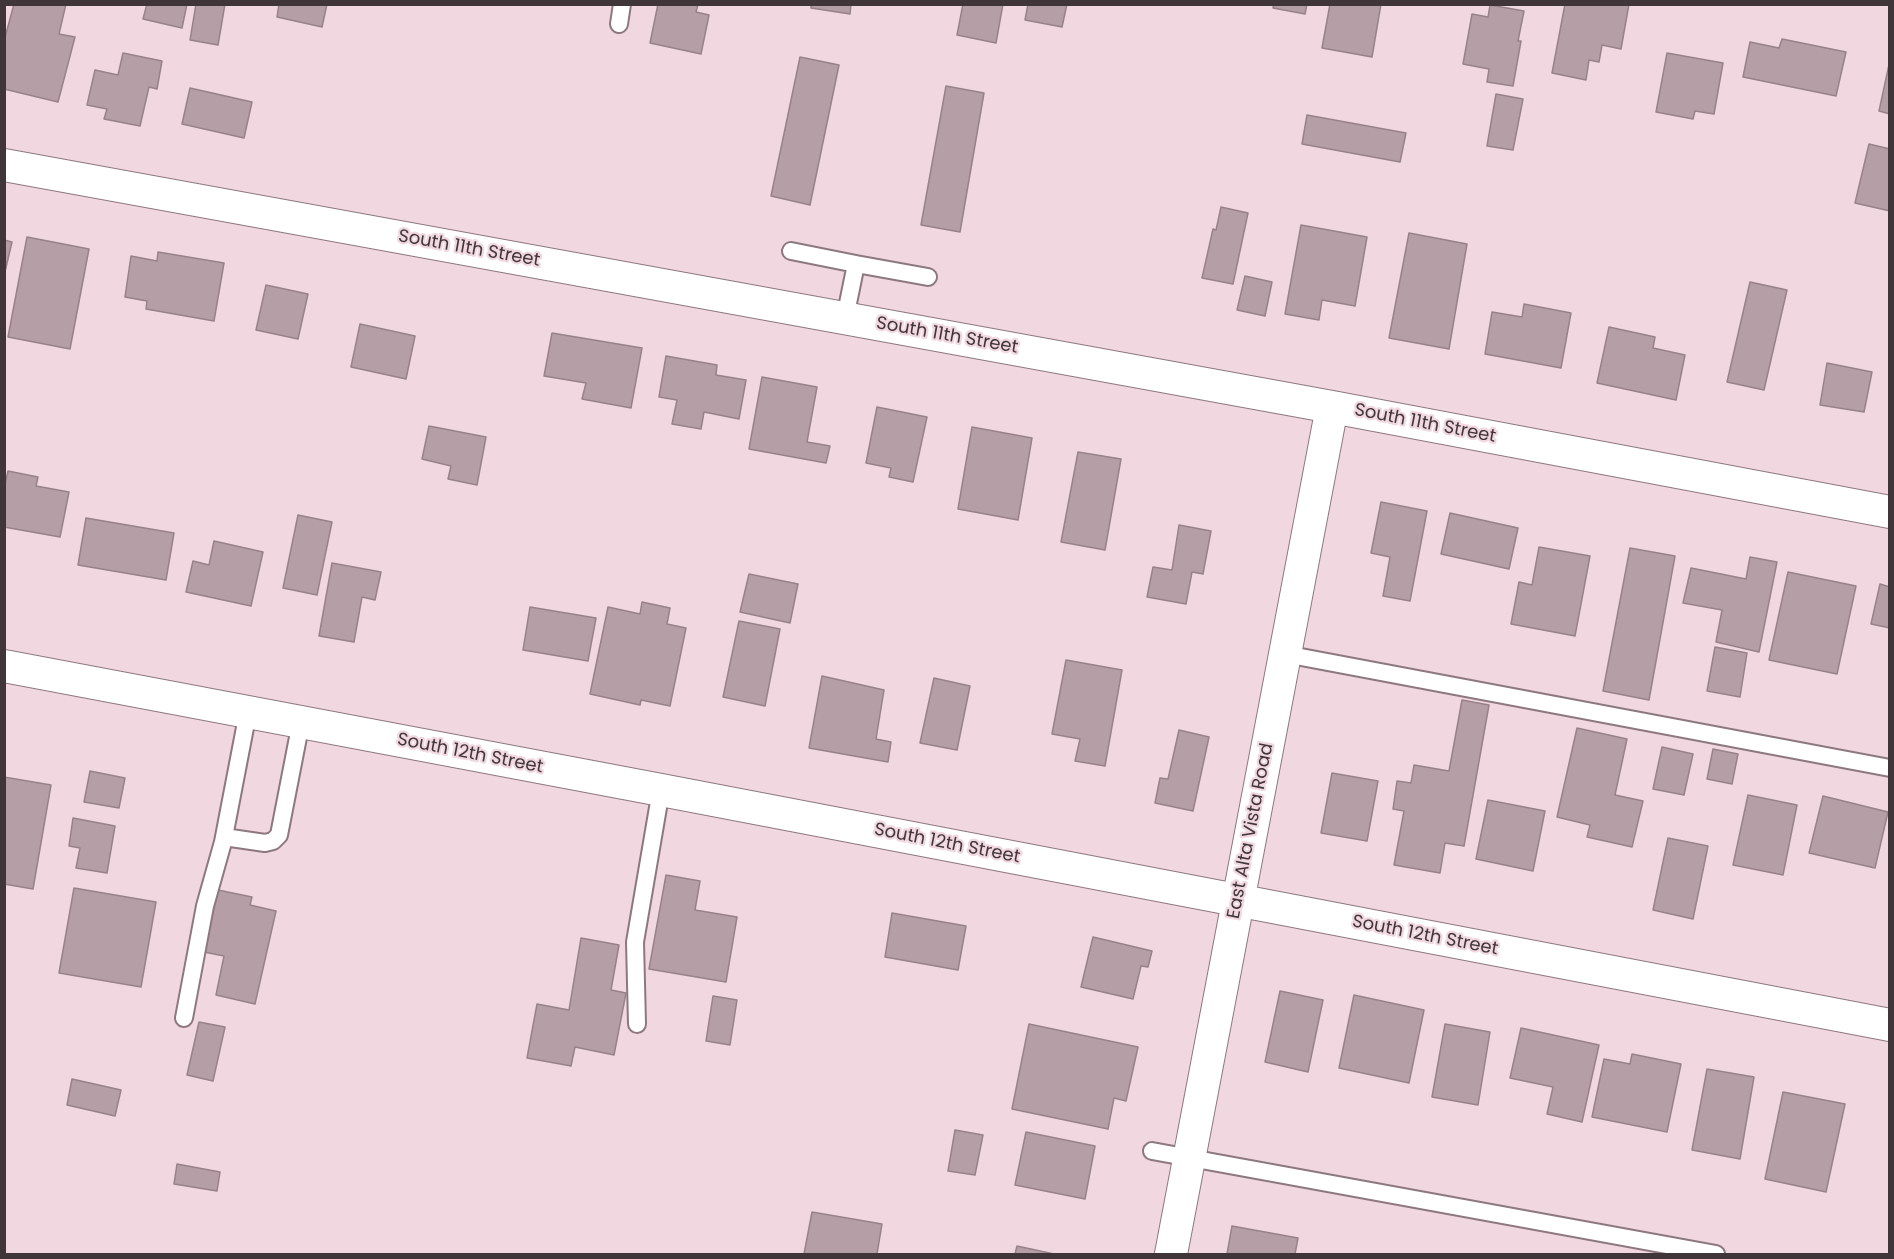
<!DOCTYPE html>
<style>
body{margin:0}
#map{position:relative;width:1894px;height:1259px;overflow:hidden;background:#f1d8e0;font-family:Poppins,sans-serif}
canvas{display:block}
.frame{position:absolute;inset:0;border:6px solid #403639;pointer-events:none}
</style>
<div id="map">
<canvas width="1894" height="1259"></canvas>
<div class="frame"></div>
</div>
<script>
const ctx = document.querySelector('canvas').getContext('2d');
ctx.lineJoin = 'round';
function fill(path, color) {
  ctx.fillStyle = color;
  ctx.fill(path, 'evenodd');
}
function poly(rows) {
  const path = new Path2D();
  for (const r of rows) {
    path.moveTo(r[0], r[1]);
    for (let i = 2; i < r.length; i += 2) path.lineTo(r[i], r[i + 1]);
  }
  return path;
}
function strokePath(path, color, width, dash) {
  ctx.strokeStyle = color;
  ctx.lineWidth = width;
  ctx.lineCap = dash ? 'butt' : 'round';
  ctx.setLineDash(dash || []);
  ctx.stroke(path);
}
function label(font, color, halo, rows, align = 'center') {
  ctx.font = font + ' Poppins,sans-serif';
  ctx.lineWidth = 4.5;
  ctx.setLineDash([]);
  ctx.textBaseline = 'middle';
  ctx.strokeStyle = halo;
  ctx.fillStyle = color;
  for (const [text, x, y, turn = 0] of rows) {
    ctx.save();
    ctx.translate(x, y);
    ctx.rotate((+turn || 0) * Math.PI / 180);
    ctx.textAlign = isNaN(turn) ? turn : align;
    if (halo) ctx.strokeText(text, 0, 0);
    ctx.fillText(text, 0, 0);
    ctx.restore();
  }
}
const building = poly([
 [14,4,66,4,59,34,75,37,58,102,4,89,4,41,14,4],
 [147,4,187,4,182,28,143,19,147,4],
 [196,4,225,4,218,45,190,40,196,4],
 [279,4,327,4,322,27,277,17,279,4],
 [658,4,698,4,696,12,709,15,701,54,650,43,658,4],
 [811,4,851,4,850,14,811,8,811,4],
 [963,4,1003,4,996,43,957,35,963,4],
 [1028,4,1067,4,1062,27,1025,20,1028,4],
 [1274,4,1307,4,1305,14,1273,8,1274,4],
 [1330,4,1381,4,1372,57,1322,48,1330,4],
 [1565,4,1629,4,1621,49,1602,45,1599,62,1589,60,1586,80,1552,73,1565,4],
 [1490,5,1524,11,1518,41,1521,41,1513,86,1487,82,1489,69,1463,64,1472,14,1488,17,1490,5],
 [1782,39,1846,52,1836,96,1743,77,1750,42,1779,48,1782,39],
 [123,53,162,61,157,89,149,87,140,126,104,119,107,109,87,105,95,70,118,75,123,53],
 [1667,53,1723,63,1714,114,1695,111,1693,119,1656,112,1667,53],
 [800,57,839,65,810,205,771,196,800,57],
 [1890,60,1890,114,1879,111,1890,60],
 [946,86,984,93,960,232,921,225,946,86],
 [190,88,252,102,244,138,182,124,190,88],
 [1496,94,1523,99,1513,150,1487,146,1496,94],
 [1307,115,1406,133,1400,162,1302,144,1307,115],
 [1869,144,1890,149,1890,211,1855,203,1869,144],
 [1221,207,1248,213,1233,284,1202,278,1213,229,1216,230,1221,207],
 [1301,225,1367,237,1355,306,1322,300,1319,320,1285,314,1301,225],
 [1409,233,1467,244,1449,349,1389,338,1409,233],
 [27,237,89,249,70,349,8,337,27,237],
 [4,240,12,242,4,276,4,240],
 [158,252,224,263,214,321,146,309,147,301,125,297,131,256,157,261,158,252],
 [1245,276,1272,282,1265,316,1237,310,1245,276],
 [1750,282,1787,290,1764,390,1727,382,1750,282],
 [266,285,308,294,298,339,256,330,266,285],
 [1524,304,1571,313,1561,368,1485,354,1492,312,1522,317,1524,304],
 [360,324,415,336,406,379,351,367,360,324],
 [1609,327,1655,337,1653,348,1685,355,1676,400,1597,383,1609,327],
 [552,333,642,348,631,408,582,399,586,383,544,376,552,333],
 [666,356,717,365,716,375,746,380,739,419,704,412,701,429,672,424,677,400,659,397,666,356],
 [1827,363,1872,372,1864,412,1820,405,1827,363],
 [762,377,817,387,807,442,830,446,826,463,749,449,762,377],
 [877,407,927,417,913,482,889,477,891,468,866,463,877,407],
 [429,426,486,437,477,485,448,479,451,466,422,459,429,426],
 [972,427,1032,438,1018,520,958,509,972,427],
 [1078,452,1121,459,1105,550,1061,542,1078,452],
 [8,471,38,477,36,486,69,492,60,537,4,527,4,489,8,471],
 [1381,502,1427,511,1410,601,1383,596,1390,557,1371,553,1381,502],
 [1450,513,1518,528,1509,569,1441,554,1450,513],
 [298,515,332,522,317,595,283,588,298,515],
 [86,518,174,533,166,580,78,565,86,518],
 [1179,525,1211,531,1203,574,1192,572,1186,604,1147,597,1153,567,1172,570,1179,525],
 [214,541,263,552,251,606,186,592,193,561,209,565,214,541],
 [1539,547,1590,556,1575,636,1511,624,1519,582,1532,585,1539,547],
 [1630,548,1675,556,1649,700,1603,691,1630,548],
 [1750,557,1777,562,1759,652,1716,642,1722,610,1683,603,1691,568,1746,579,1750,557],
 [332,563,381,572,375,600,362,597,354,642,319,636,332,563],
 [1788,572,1856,586,1837,674,1769,660,1788,572],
 [749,574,798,584,790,623,740,612,749,574],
 [1880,584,1890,587,1890,628,1871,624,1880,584],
 [642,602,670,608,667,624,686,628,670,706,641,700,640,705,590,694,608,607,640,614,642,602],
 [530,607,596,618,588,661,523,650,530,607],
 [739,621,780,629,765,706,723,697,739,621],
 [1715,647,1747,653,1740,697,1707,691,1715,647],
 [1066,660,1122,670,1105,766,1075,761,1080,739,1052,734,1066,660],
 [822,676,884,690,876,739,891,742,888,762,809,748,822,676],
 [934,678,970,686,957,750,920,743,934,678],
 [1462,700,1489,705,1464,846,1445,843,1440,873,1394,865,1404,811,1393,809,1397,781,1411,783,1414,765,1449,771,1462,700],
 [1577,728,1627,739,1615,795,1643,801,1632,847,1587,837,1590,825,1557,817,1577,728],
 [1179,730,1209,737,1193,811,1155,803,1160,778,1168,779,1179,730],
 [1662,747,1693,754,1684,795,1653,789,1662,747],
 [1713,749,1738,754,1732,784,1707,779,1713,749],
 [90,771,125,778,119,808,84,802,90,771],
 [1332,773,1378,781,1367,841,1321,833,1332,773],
 [4,777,51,785,33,889,4,884,4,777],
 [1748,795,1797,805,1783,875,1733,865,1748,795],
 [1823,796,1888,812,1875,868,1809,853,1823,796],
 [1488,800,1545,811,1533,871,1476,859,1488,800],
 [73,818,115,826,107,873,76,868,80,848,69,846,73,818],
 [1668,838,1708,846,1693,919,1653,910,1668,838],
 [666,875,700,881,695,910,737,917,726,982,649,969,666,875],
 [74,888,156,902,141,987,59,973,74,888],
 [218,890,252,897,250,905,276,911,255,1004,216,995,224,956,204,952,218,890],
 [892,913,966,926,958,970,885,957,892,913],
 [1093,937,1152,951,1148,967,1141,966,1133,999,1081,987,1093,937],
 [581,938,619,945,611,990,626,993,614,1055,575,1047,571,1066,527,1058,537,1004,569,1010,581,938],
 [1280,991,1323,1000,1308,1072,1265,1062,1280,991],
 [1354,995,1424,1010,1409,1083,1339,1068,1354,995],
 [713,996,737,1000,730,1045,706,1041,713,996],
 [199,1022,225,1027,213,1081,187,1075,199,1022],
 [1029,1024,1138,1047,1126,1101,1114,1098,1108,1129,1012,1109,1029,1024],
 [1445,1024,1490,1032,1478,1105,1432,1097,1445,1024],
 [1521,1028,1599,1045,1582,1122,1547,1114,1553,1087,1510,1078,1521,1028],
 [1632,1054,1681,1064,1667,1132,1592,1117,1604,1059,1630,1064,1632,1054],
 [1707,1069,1754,1077,1740,1159,1692,1150,1707,1069],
 [72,1079,121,1090,115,1116,67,1105,72,1079],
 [1783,1092,1845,1104,1826,1192,1765,1179,1783,1092],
 [955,1130,983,1135,975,1175,948,1171,955,1130],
 [1026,1132,1095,1146,1085,1199,1015,1185,1026,1132],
 [177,1164,220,1172,217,1191,174,1184,177,1164],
 [812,1212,882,1224,877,1254,804,1254,812,1212],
 [1232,1226,1298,1238,1295,1254,1227,1254,1232,1226],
 [1017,1246,1054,1254,1015,1254,1017,1246]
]);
fill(building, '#b69ea6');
strokePath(building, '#988289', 1.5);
const lane = poly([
 [619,24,622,4],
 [791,251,856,264],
 [845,318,856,264,928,277],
 [1285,654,1890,768],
 [224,837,265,843,273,841,279,835,301,722],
 [184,1018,205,906,223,842,248,712],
 [637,1024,635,942,661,790],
 [1152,1151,1716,1254]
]);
const street = poly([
 [4,165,1332,407,1890,512],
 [4,666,661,790,1890,1025],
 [1171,1254,1332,407]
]);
strokePath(lane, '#8e787f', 20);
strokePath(street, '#8e787f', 34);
strokePath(lane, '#fff', 16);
strokePath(street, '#fff', 32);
label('18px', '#403639', '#f1d8e0', [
 ["South 11th Street",469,249,10],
 ["South 11th Street",947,336,10],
 ["South 11th Street",1425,424,11],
 ["South 12th Street",470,754,11],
 ["East Alta Vista Road",1251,831,-79],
 ["South 12th Street",947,844,11],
 ["South 12th Street",1425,936,11]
]);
</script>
